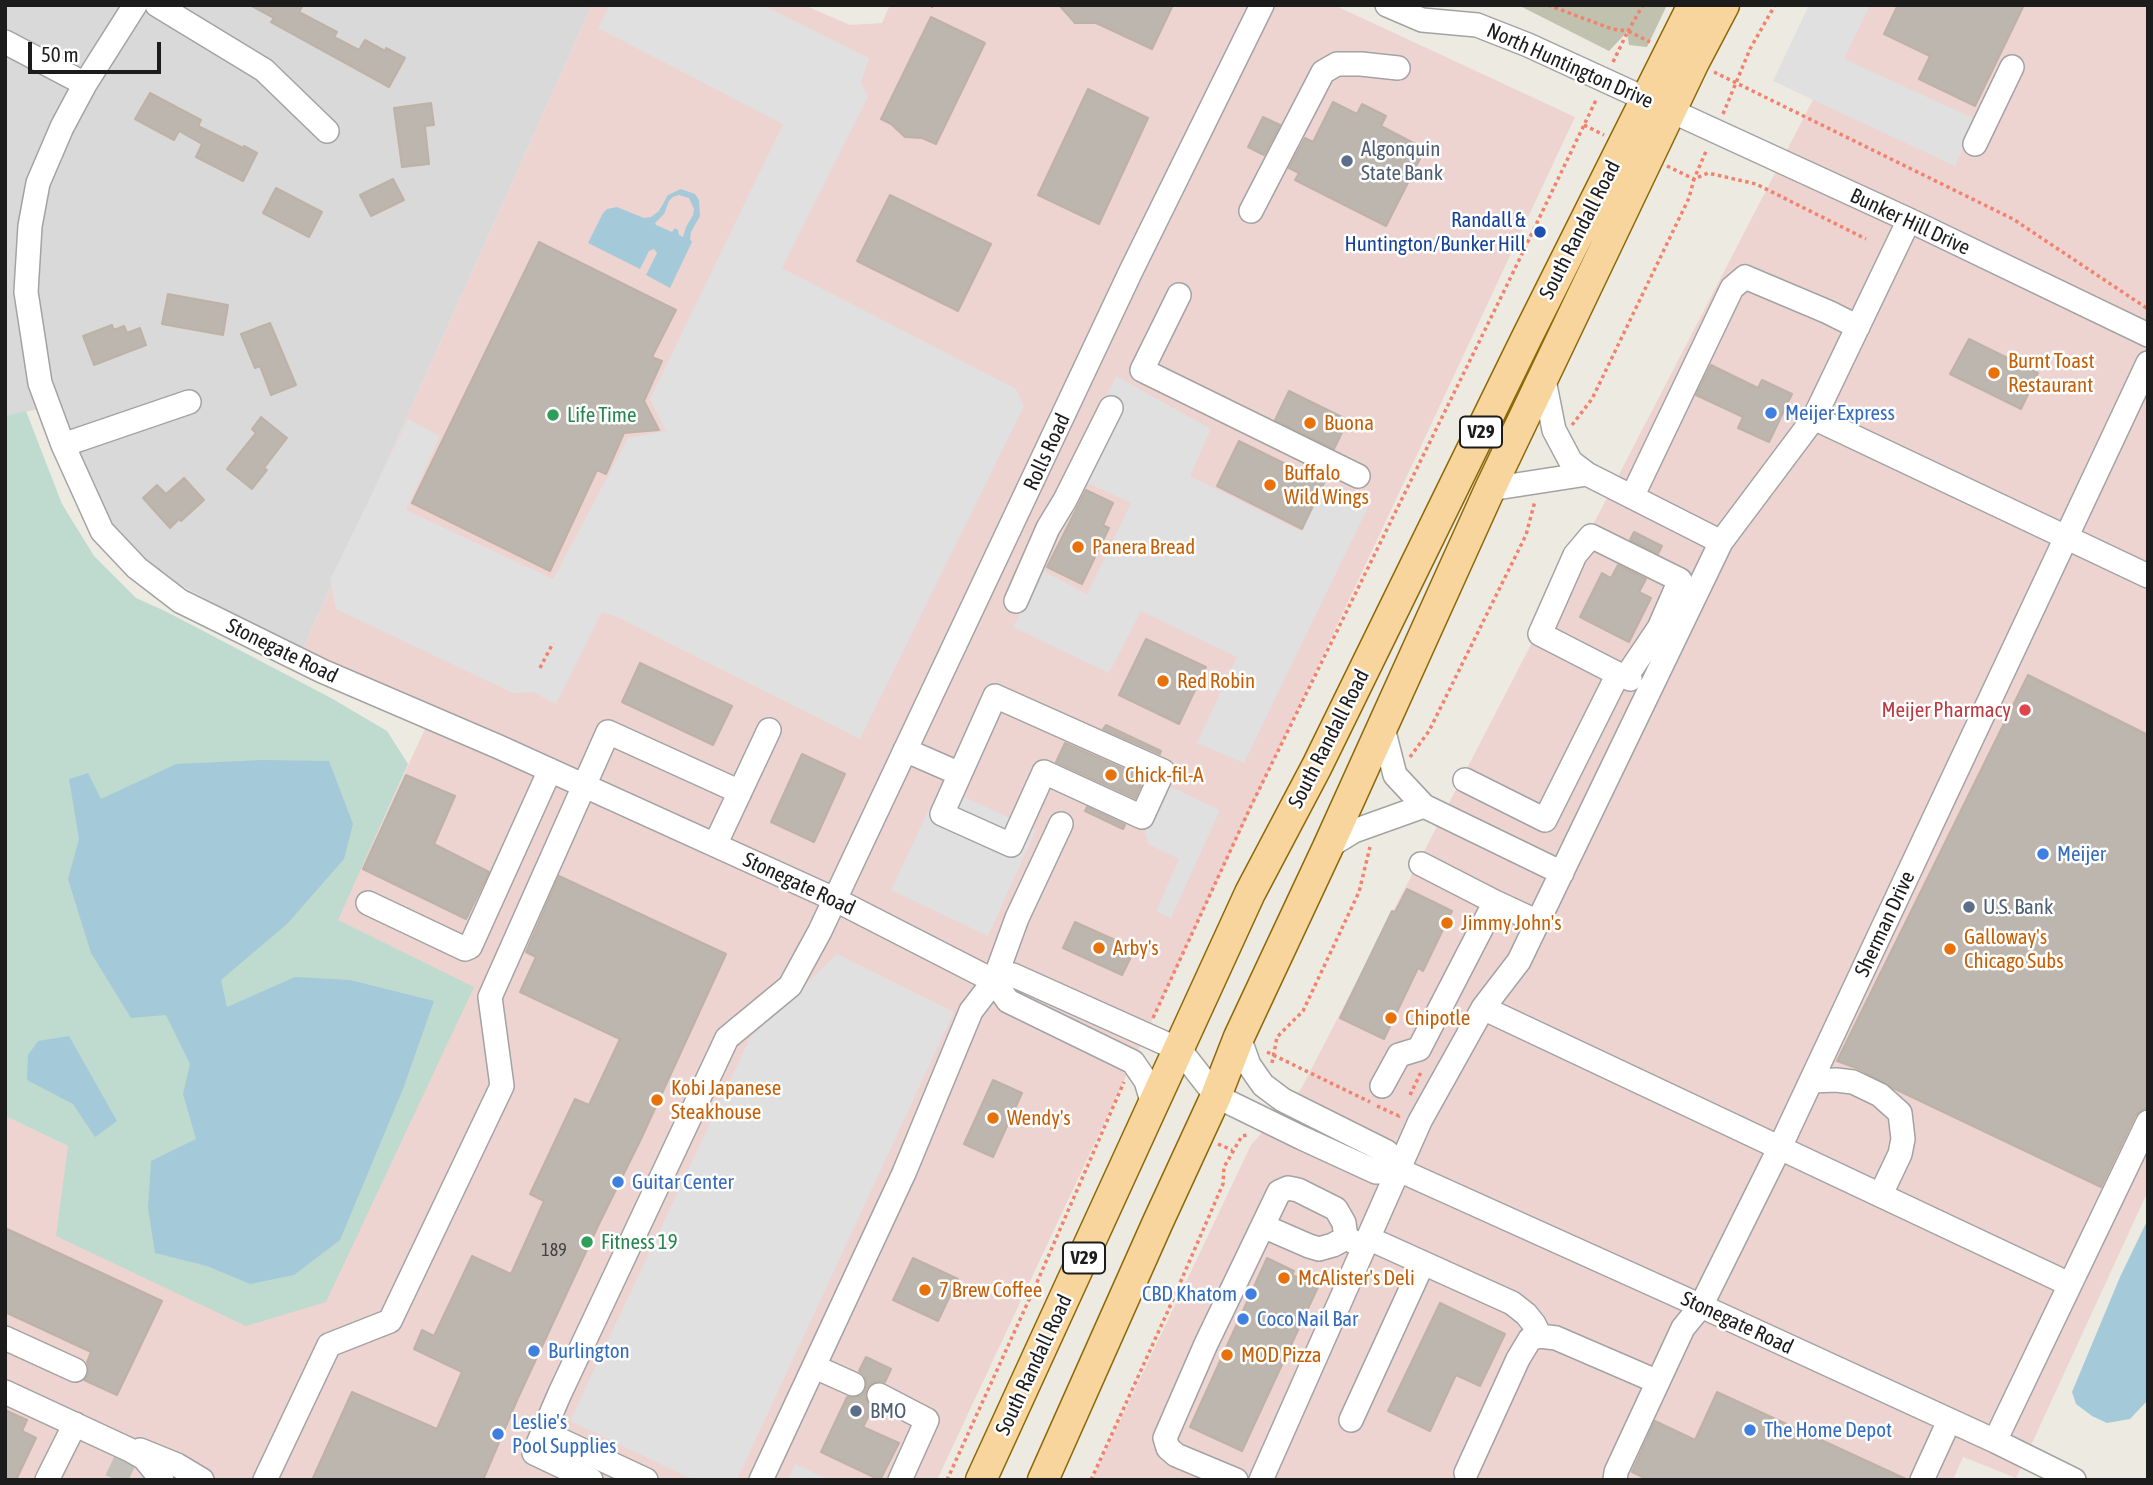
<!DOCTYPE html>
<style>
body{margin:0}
#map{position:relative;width:2153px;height:1485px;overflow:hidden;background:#edeae2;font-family:"Asap Condensed",sans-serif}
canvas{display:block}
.frame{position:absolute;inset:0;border:7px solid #1c1c1c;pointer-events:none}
.scale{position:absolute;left:28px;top:42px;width:133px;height:32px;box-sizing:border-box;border:4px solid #1c1c1c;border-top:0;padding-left:9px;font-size:21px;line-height:24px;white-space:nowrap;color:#1c1c1c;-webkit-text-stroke:5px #fff;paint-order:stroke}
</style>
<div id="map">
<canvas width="2153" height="1485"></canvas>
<div class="frame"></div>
<div class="scale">50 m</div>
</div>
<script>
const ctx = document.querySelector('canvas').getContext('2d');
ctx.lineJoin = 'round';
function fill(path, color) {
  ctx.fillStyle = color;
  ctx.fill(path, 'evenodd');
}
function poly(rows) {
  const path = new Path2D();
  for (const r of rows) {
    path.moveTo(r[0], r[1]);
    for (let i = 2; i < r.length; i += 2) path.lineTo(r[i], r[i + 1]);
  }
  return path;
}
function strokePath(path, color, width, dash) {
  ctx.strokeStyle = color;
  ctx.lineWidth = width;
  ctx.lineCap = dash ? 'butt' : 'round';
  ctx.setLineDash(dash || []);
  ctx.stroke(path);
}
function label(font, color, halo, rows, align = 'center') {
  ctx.font = font + ' "Asap Condensed",sans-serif';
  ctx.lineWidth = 5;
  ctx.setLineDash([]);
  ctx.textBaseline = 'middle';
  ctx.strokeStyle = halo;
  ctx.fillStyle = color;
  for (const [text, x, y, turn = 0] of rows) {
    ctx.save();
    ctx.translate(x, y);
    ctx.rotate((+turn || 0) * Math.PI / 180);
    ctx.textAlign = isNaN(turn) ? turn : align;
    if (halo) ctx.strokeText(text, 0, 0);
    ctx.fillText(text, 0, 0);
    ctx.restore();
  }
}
fill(poly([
 [5,5,592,5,302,651,149,568,113,533,59,405,5,416]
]), '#dad9d9');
fill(poly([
 [592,5,804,5,850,25,882,23,890,5,1334,5,1575,117,937,1480,5,1480,5,1116,68,1146,337,920,435,707,302,651],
 [1862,5,2148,5,2148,1191,2016,1478,1963,1457,1953,1480,1092,1480,1251,1145,1301,1089]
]), '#edd4d1');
fill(poly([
 [1518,5,1667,5,1647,47,1629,45,1627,32,1609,51]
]), '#c0c1ae');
fill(poly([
 [26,411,62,504,94,556,136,598,165,611,331,698,387,731,408,764,338,920,474,987,326,1302,246,1326,56,1236,68,1146,5,1116,5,416]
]), '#bfdacf');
fill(poly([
 [610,5,763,5,869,58,861,83,868,97,782,268,1016,389,1024,406,860,739,617,617,602,612,556,704,533,692,513,693,336,609,330,580,408,419,440,436,406,510,553,579,628,438,666,431,650,399,783,124,598,28],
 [1809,5,1870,5,1844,59,1975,119,1955,166,1773,81],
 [1116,376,1211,429,1190,476,1300,531,1325,485,1369,505,1244,763,1197,743,1237,657,1141,611,1109,673,1013,627,1043,571,1087,594,1131,503,1071,475],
 [1160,782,1220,810,1171,918,1156,911,1179,859,1148,844,1142,817],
 [940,786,1036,830,988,936,891,890],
 [837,954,954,1012,737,1480,694,1480,570,1421,750,1038],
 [795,1464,830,1480,788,1480]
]), '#e0e0e0');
fill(poly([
 [681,189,695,194,699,200,700,216,691,232,690,239,692,242,670,288,646,275,657,253,654,249,649,251,640,269,588,243,603,213,607,209,617,207,644,218,651,217,659,211,668,195],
 [679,195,689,198,694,209,693,215,686,227,683,237,679,235,678,230,675,228,672,232,656,225,655,223,664,214,669,201,673,197],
 [262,760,329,761,353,824,344,859,287,924,221,980,227,1007,295,977,350,980,434,1001,403,1089,340,1240,294,1275,250,1284,207,1266,155,1253,148,1208,151,1161,196,1139,183,1094,190,1064,166,1015,131,1018,91,953,68,879,79,839,69,779,88,773,101,799,176,764],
 [69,1036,117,1121,95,1137,73,1104,27,1080,28,1055,38,1041],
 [2148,1219,2148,1400,2130,1419,2107,1423,2092,1416,2076,1404,2072,1392,2120,1277]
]), '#a4cad9');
const building = poly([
 [250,5,303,5,299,12,337,32,334,37,359,50,365,40,385,51,386,48,405,58,389,87,271,22,274,18,250,5],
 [1059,5,1173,5,1152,49,1096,23,1075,23,1059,5],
 [1898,5,2024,5,1975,106,1919,79,1930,56,1884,34,1898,5],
 [931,17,985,43,936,144,922,138,905,137,891,124,881,119,931,17],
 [1088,89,1148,118,1099,224,1038,195,1088,89],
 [150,93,201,120,198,126,243,148,244,146,257,153,243,181,196,157,202,144,179,131,174,140,135,119,150,93],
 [1333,102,1357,114,1362,104,1386,116,1381,126,1425,149,1386,226,1295,180,1299,173,1289,168,1305,138,1313,142,1333,102],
 [431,103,434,125,425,126,429,164,402,167,394,108,431,103],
 [1263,117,1280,125,1264,155,1248,147,1263,117],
 [393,179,404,200,371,216,360,195,393,179],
 [276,188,322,212,309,237,263,213,276,188],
 [890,195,991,244,958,311,857,261,890,195],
 [539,242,676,310,652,357,662,361,644,401,659,430,624,433,606,474,597,470,550,571,412,503,539,242],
 [168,294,228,305,223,335,162,324,168,294],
 [270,323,296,385,271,395,260,366,255,368,241,334,270,323],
 [112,325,114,330,124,326,127,333,140,328,146,345,94,365,83,336,112,325],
 [1969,339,2038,373,2021,409,1950,374,1969,339],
 [1711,365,1758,388,1762,380,1792,394,1769,442,1738,428,1743,417,1696,395,1711,365],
 [1289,391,1348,420,1334,449,1275,420,1289,391],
 [261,417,287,438,264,468,267,470,252,489,227,469,256,433,252,429,261,417],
 [1239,441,1324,483,1302,529,1217,486,1239,441],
 [184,478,204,500,181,521,179,519,170,528,143,498,157,485,166,494,184,478],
 [1086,490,1113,503,1103,525,1109,528,1082,584,1047,567,1086,490],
 [1634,532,1662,546,1658,554,1630,540,1634,532],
 [1618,565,1646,579,1639,592,1651,598,1629,642,1580,617,1602,573,1611,578,1618,565],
 [1146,639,1206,667,1179,724,1119,695,1146,639],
 [640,663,732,706,713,745,622,702,640,663],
 [2028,675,2148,735,2148,1104,2146,1108,2140,1111,2135,1116,2101,1187,1893,1088,1859,1069,1837,1061,2028,675],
 [1106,725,1161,751,1160,754,1103,729,1106,725],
 [1065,743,1144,778,1135,798,1056,762,1065,743],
 [802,754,845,774,814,842,771,822,802,754],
 [406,775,455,796,434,844,489,872,466,919,363,869,406,775],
 [1087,807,1125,825,1123,829,1085,811,1087,807],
 [559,876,726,954,641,1139,598,1226,518,1398,483,1480,312,1480,352,1392,437,1429,462,1372,414,1349,422,1330,434,1336,472,1256,511,1274,544,1201,530,1194,575,1099,589,1105,620,1039,520,992,536,957,526,952,559,876],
 [1407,889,1452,911,1423,971,1418,968,1384,1039,1340,1018,1392,911,1395,912,1407,889],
 [1075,922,1135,949,1122,975,1063,948,1075,922],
 [993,1080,1022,1093,993,1157,964,1144,993,1080],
 [5,1228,162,1301,117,1395,84,1380,88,1375,89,1368,87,1362,91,1352,5,1312,5,1228],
 [913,1258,958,1279,938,1321,893,1300,913,1258],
 [1267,1258,1294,1271,1292,1275,1318,1287,1242,1451,1190,1427,1267,1258],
 [1440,1303,1505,1334,1480,1386,1456,1375,1430,1431,1388,1411,1440,1303],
 [866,1357,891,1369,885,1382,879,1381,872,1383,867,1388,865,1395,867,1402,873,1408,863,1427,899,1443,880,1480,821,1452,847,1397,855,1398,862,1395,865,1390,867,1382,864,1375,859,1371,866,1357],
 [1717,1392,1908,1480,1649,1480,1632,1472,1655,1421,1695,1440,1717,1392],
 [5,1410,27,1420,22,1431,36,1438,16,1480,5,1480,5,1410]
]);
fill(building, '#bdb6ae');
strokePath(building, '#beb1a5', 2);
strokePath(poly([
 [116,1480,130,1450]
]), '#c3c1ba', 23, [23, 11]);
const minor = poly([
 [135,5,85,84,62,127,38,183,30,226,26,292,40,383,63,445,102,531,137,568,180,601,322,671,499,747,834,899,994,981,1008,1001,1133,1062,1146,1081,1154,1108],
 [157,5,264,70,327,131],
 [1387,5,1422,20,1477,25,1528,45,1909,220,2148,335],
 [5,42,85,84],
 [1975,144,2012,67],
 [1251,211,1323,72,1337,64,1361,64,1398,68],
 [1179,295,1142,370,1358,476],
 [1814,418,2148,576],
 [63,445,189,402],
 [1587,474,1721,542],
 [1490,489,1587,474,1571,462,1554,430,1543,375],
 [1632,497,1732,288,1745,277,1828,312,1858,327],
 [1016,601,1048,528,1065,500,1111,408],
 [1618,674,1540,634,1575,555,1591,536,1680,580,1659,628,1626,677],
 [995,696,1163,771,1142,817,1044,772,1011,845,942,814,995,696],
 [905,750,960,774],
 [1465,780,1545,820,1618,674,1630,679],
 [1424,806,1562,873],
 [715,845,769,730],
 [1328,847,1354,831,1424,806,1395,775,1383,728],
 [1495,902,1538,922],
 [368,903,465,949,470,947,550,770],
 [994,981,1013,975,1180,1050,1216,1096,1302,1138,1376,1172,1399,1170,1701,1306,1995,1441,2074,1480],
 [1483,1008,2069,1284],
 [1239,1037,1249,1065,1263,1085,1283,1100,1387,1152,1399,1170],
 [1811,1081,1836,1080,1853,1082,1880,1095,1900,1113,1903,1139,1900,1154,1881,1194],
 [1382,1086,1399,1055,1419,1049,1495,902,1421,864],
 [1263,1226,1309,1246,1319,1249,1333,1245,1346,1238],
 [1368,1238,1512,1303,1526,1314,1534,1324,1540,1336],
 [5,1338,75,1370],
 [815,1367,853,1384],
 [5,1392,130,1450,144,1458,162,1480],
 [879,1395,927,1420,900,1480],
 [1351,1420,1423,1263],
 [543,1432,646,1480],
 [1995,1441,2148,1122],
 [140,1450,177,1465,202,1480],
 [1466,1473,1518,1359,1530,1339,1540,1336,1556,1338,1658,1382],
 [47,1480,75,1424],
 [265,1480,329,1345,390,1321,502,1086,490,997,608,732,740,792],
 [591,1480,534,1453,560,1393,727,1038,790,986,820,931,1131,271,1262,5],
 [761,1480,904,1173,971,1011,994,981,1017,918,1061,824],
 [1236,1480,1176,1455,1168,1448,1165,1438,1206,1344,1279,1192,1288,1188,1298,1190,1336,1209,1344,1223,1346,1238,1364,1247],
 [1261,1480,1420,1121,1483,1008,1519,961,1721,542,1814,418,1909,220],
 [1615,1480,1616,1472,1683,1328,1701,1306,1780,1147,2148,363],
 [1922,1480,1949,1421]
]);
const major = poly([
 [981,1480,1250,893,1317,766,1527,337,1693,5],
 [1043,1480,1157,1224,1216,1096,1239,1037,1328,847,1490,489,1694,62,1724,5]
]);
strokePath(minor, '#a3a3a3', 26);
strokePath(major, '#8d6807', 33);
strokePath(poly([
 [930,5,936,8],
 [1548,5,1612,29,1628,31,1643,5],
 [1613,62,1628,31,1650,42],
 [1714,72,2013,219,2148,309],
 [1723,114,1750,49,1775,5],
 [1584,125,1604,135],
 [1667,166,1694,179,1707,149],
 [1572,425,1592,399,1689,198,1694,179,1708,173,1756,184,1866,239],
 [540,668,553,643],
 [1410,757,1429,731,1526,535,1535,501],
 [1153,1018,1251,806,1507,285,1597,98],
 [1267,1052,1370,1102],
 [1272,1063,1277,1037,1303,1011,1359,892,1370,847],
 [1410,1095,1422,1070],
 [1377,1106,1399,1116,1400,1114],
 [1218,1144,1232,1150],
 [947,1480,1038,1280,1124,1082],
 [1091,1480,1167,1313,1223,1184,1224,1167,1242,1136,1248,1135]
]), '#f3826d', 3.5, [3.5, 3.5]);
strokePath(minor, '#fff', 23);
strokePath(major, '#f7d59c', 30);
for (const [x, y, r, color] of [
 [1347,161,7,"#5c6f8a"],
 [1540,232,7,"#1a4fb4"],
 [1994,373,7,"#e8710a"],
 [1771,413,7,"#3f7fe0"],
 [553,415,7,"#2e9e5b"],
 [1310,423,7,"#e8710a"],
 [1270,485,7,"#e8710a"],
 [1078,547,7,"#e8710a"],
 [1163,681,7,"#e8710a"],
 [2025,710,7,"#e0444e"],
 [1111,775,7,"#e8710a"],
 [2043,854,7,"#3f7fe0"],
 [1969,907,7,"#5c6f8a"],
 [1447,923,7,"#e8710a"],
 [1099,948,7,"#e8710a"],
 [1950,949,7,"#e8710a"],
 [1391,1018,7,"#e8710a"],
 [657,1100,7,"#e8710a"],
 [993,1118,7,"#e8710a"],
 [618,1182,7,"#3f7fe0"],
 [587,1242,7,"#2e9e5b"],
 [1284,1278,7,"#e8710a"],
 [925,1290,7,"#e8710a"],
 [1251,1294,7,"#3f7fe0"],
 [1243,1319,7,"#3f7fe0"],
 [534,1351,7,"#3f7fe0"],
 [1227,1355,7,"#e8710a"],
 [856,1411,7,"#5c6f8a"],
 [1750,1430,7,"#3f7fe0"],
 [498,1434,7,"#3f7fe0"]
]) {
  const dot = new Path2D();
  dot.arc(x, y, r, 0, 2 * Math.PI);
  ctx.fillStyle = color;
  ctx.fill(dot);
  strokePath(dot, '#fff', 2.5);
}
label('18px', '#444240', null, [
 ["189",554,1250]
]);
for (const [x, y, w] of [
 [1481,432,42],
 [1084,1258,42]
]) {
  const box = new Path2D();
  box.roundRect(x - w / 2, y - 15.5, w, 31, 5);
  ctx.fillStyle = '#fff';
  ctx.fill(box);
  strokePath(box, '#1c1c1c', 2);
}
label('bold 19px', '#1c1c1c', null, [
 ["V29",1481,432],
 ["V29",1084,1258]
]);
label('21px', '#1c1c1c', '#fff', [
 ["North Huntington Drive",1570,66,24],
 ["Bunker Hill Drive",1910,222,25],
 ["South Randall Road",1580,230,-63],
 ["Rolls Road",1047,452,-65],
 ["Stonegate Road",282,651,26],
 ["South Randall Road",1329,739,-63],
 ["Stonegate Road",799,884,25],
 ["Sherman Drive",1885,924,-65],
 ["Stonegate Road",1737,1323,25],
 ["South Randall Road",1034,1365,-65]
]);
label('21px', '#4e5e75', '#fff', [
 ["Algonquin",1361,149],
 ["State Bank",1361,173],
 ["U.S. Bank",1983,907],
 ["BMO",870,1411]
], 'left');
label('21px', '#164399', '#fff', [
 ["Randall &",1526,220],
 ["Huntington/Bunker Hill",1526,244]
], 'right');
label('21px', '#c56008', '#fff', [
 ["Burnt Toast",2008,361],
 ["Restaurant",2008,385],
 ["Buona",1324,423],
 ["Buffalo",1284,473],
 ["Wild Wings",1284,497],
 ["Panera Bread",1092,547],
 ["Red Robin",1177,681],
 ["Chick-fil-A",1125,775],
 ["Jimmy John's",1461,923],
 ["Galloway's",1964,937],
 ["Chicago Subs",1964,961],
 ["Arby's",1113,948],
 ["Chipotle",1405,1018],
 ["Kobi Japanese",671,1088],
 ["Steakhouse",671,1112],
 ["Wendy's",1007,1118],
 ["McAlister's Deli",1298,1278],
 ["7 Brew Coffee",939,1290],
 ["MOD Pizza",1241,1355]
], 'left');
label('21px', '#366cbe', '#fff', [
 ["Meijer Express",1785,413],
 ["Meijer",2057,854],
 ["Guitar Center",632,1182],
 ["CBD Khatom",1237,1294,"right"],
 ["Coco Nail Bar",1257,1319],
 ["Burlington",548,1351],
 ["Leslie's",512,1422],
 ["Pool Supplies",512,1446],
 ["The Home Depot",1764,1430]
], 'left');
label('21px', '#27864d', '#fff', [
 ["Life Time",567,415],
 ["Fitness 19",601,1242]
], 'left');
label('21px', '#be3a42', '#fff', [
 ["Meijer Pharmacy",2011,710]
], 'right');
</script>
